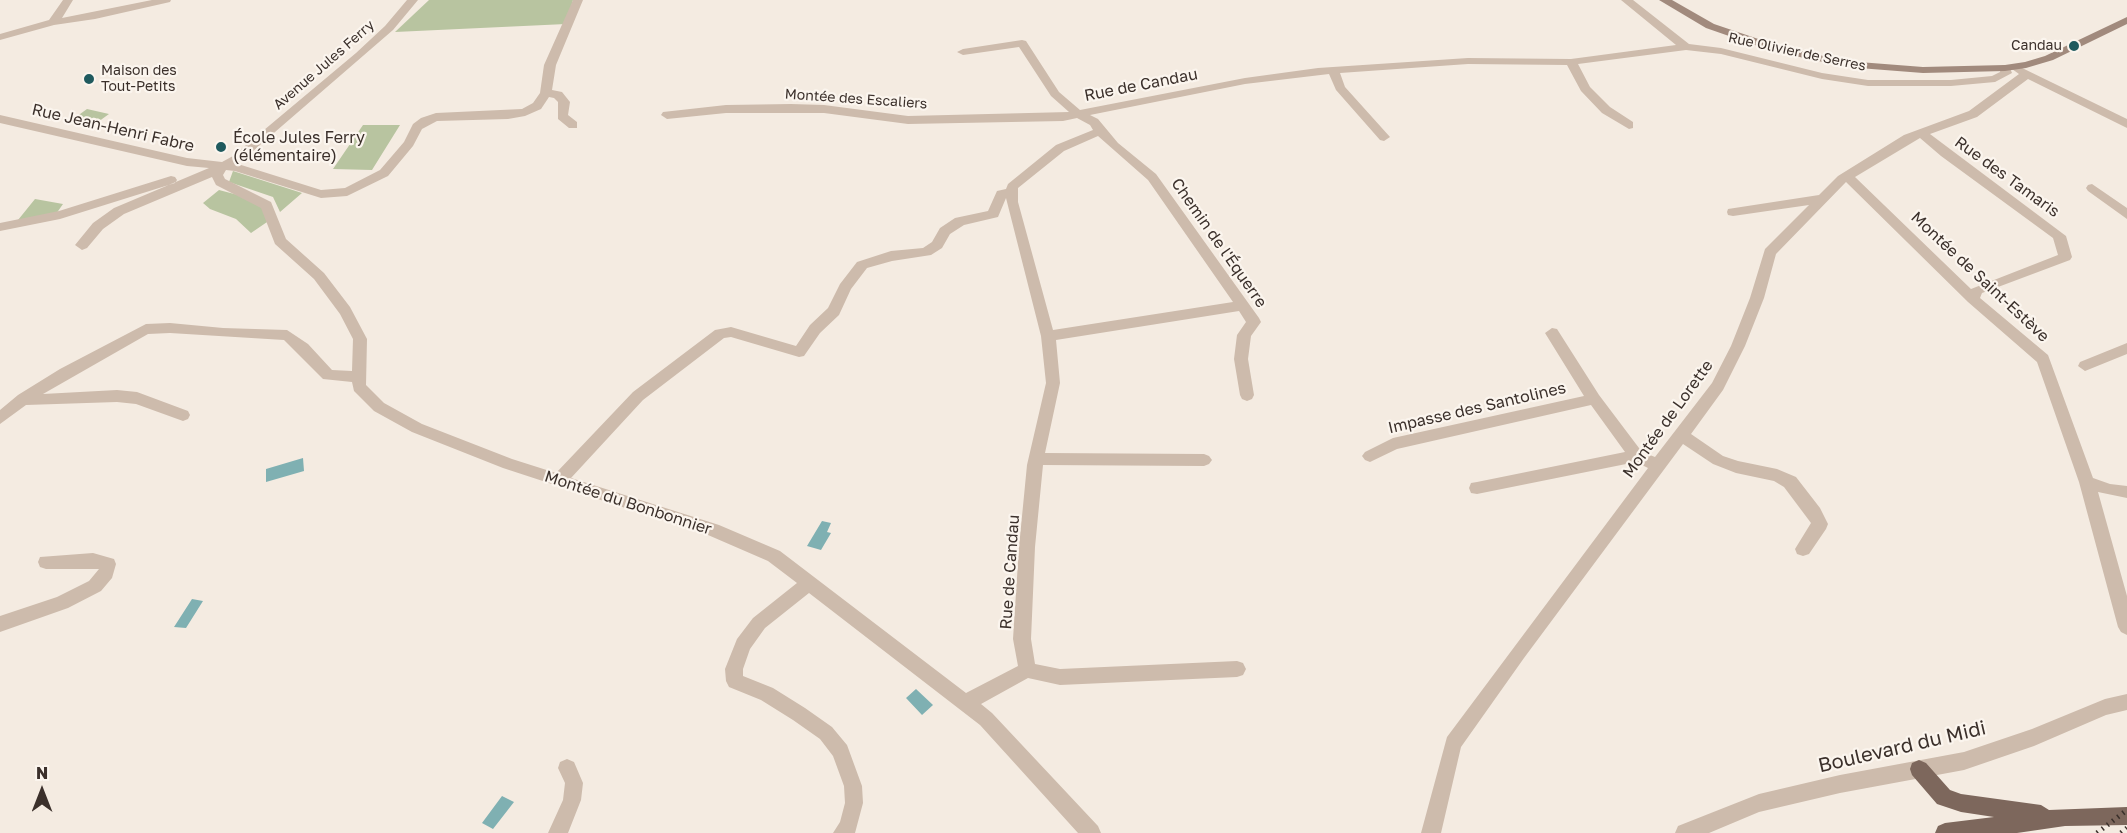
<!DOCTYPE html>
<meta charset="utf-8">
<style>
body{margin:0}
#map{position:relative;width:2127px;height:833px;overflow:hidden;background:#f4ebe1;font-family:"Golos Text",sans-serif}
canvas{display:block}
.north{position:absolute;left:12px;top:761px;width:60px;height:60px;-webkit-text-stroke:4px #fbf5ee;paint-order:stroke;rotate:0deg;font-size:16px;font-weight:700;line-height:24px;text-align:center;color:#3b302b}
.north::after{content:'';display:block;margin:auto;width:21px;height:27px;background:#3b302b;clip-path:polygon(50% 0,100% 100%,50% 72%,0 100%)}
</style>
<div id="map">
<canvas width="2127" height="833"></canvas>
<div class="north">N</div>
</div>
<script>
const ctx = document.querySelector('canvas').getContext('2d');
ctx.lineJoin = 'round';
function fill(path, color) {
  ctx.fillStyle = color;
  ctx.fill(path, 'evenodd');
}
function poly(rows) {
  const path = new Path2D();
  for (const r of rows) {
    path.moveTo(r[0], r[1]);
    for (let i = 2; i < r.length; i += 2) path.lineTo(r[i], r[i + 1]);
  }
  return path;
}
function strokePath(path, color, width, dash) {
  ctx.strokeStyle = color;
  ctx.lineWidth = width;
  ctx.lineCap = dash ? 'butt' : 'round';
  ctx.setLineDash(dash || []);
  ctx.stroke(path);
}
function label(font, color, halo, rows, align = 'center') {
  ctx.font = font + ' "Golos Text",sans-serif';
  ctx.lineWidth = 4.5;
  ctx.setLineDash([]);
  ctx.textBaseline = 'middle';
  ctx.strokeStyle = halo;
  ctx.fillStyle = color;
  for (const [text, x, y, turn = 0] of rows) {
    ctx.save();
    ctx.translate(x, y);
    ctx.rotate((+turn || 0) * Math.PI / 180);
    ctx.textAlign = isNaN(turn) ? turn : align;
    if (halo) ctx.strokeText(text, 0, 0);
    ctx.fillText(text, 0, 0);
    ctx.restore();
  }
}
fill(poly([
 [429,0,573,0,566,24,395,32],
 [87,109,109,114,91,127,69,122],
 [363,125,400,125,372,170,333,169],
 [233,171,302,193,280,212,273,197,229,182],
 [219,190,238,195,261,206,270,220,251,233,236,219,210,209,203,203],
 [35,199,63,204,56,214,18,220]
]), '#b8c4a0');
fill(poly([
 [303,458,304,471,266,482,266,469],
 [822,521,831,523,827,532,831,533,821,550,807,546],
 [192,599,203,601,186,628,174,627],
 [916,689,933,705,922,715,906,698],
 [502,796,514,802,493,829,482,823]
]), '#7fb0b2');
fill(poly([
 [63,0,73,0,62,18,152,0,171,0,170,2,95,19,54,25,0,40,0,34,49,20,63,0],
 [407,0,418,0,393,30,238,164,321,190,345,188,380,170,404,142,413,124,421,118,436,113,522,109,533,103,540,93,544,65,573,0,583,0,556,65,552,90,562,92,570,102,568,115,577,122,577,128,569,128,558,119,558,102,554,98,549,97,541,109,525,116,508,119,437,121,422,129,413,146,388,176,347,196,321,198,235,171,226,170,223,175,225,179,271,202,286,239,324,273,350,307,367,339,366,385,384,403,422,424,512,459,556,473,633,392,715,330,731,327,796,346,810,325,828,308,840,284,857,262,891,251,923,248,932,242,940,228,955,218,988,211,997,191,1006,189,1008,184,1056,145,1093,130,1090,125,1077,118,1063,121,908,124,824,113,726,113,667,119,661,115,663,112,726,105,791,104,824,105,908,116,1069,112,1051,96,1019,47,963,55,957,52,963,49,1022,40,1026,41,1059,92,1080,110,1245,78,1318,68,1468,58,1571,59,1676,45,1621,0,1633,0,1689,44,1721,48,1822,73,1868,80,1951,80,1992,76,2000,72,2001,66,2005,65,2009,66,2012,73,1995,82,1951,86,1868,86,1822,79,1721,54,1686,50,1578,64,1590,87,1610,107,1633,122,1633,128,1629,129,1602,113,1581,91,1567,65,1468,64,1340,73,1345,87,1390,137,1384,141,1380,140,1336,90,1329,74,1245,84,1090,115,1098,119,1118,143,1156,174,1259,318,1261,322,1251,336,1248,359,1254,395,1252,399,1247,401,1242,399,1240,395,1234,359,1237,335,1246,322,1239,311,1056,340,1060,383,1045,453,1204,454,1209,456,1212,460,1209,464,1204,466,1043,465,1035,547,1031,639,1035,664,1060,669,1237,661,1243,663,1246,669,1243,675,1237,677,1060,685,1028,678,981,704,992,713,1098,826,1101,833,1078,833,980,725,809,593,765,628,750,649,743,669,743,676,773,688,805,708,832,727,847,745,862,786,863,803,855,833,833,833,840,822,845,803,844,786,833,756,820,739,793,720,761,700,729,687,726,681,725,669,737,639,753,618,797,583,768,561,708,535,503,468,412,432,374,411,354,391,352,382,323,379,284,340,170,333,148,334,43,394,117,390,137,392,188,411,190,415,188,419,183,421,136,404,117,402,26,405,0,424,0,410,18,395,60,369,146,324,170,323,223,328,287,330,308,344,332,370,352,371,353,339,340,314,314,279,275,244,261,208,216,185,212,177,124,214,103,229,87,248,82,250,75,245,93,223,114,208,209,168,187,166,0,123,0,115,187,158,222,162,233,156,356,53,385,26,407,0],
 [1098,136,1148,180,1233,302,1053,330,1018,202,1018,188,1064,151,1098,136],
 [1006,198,1041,336,1046,383,1027,465,1019,547,1013,639,1018,666,966,693,780,551,719,525,571,478,643,400,724,338,731,337,799,357,804,356,820,333,839,315,851,289,867,268,892,261,931,255,942,248,950,234,964,225,998,217,1006,198],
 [2018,66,2127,119,2127,128,2028,79,1977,117,1930,134,2066,236,2072,257,2070,260,1982,293,1980,298,2048,355,2093,478,2110,484,2127,486,2127,498,2098,492,2127,596,2127,635,2121,632,2118,627,2079,482,2037,362,1968,302,1846,182,1776,254,1764,298,1745,346,1723,390,1691,434,1723,456,1738,461,1777,469,1796,477,1820,508,1828,524,1826,529,1809,554,1803,556,1797,554,1795,549,1811,523,1784,487,1774,481,1736,473,1713,464,1683,444,1524,658,1461,747,1441,833,1421,833,1447,737,1648,468,1636,462,1477,494,1471,493,1469,488,1471,483,1477,482,1625,452,1591,405,1397,449,1370,462,1365,460,1362,456,1365,452,1393,438,1584,396,1545,333,1552,328,1557,329,1599,395,1642,452,1655,457,1712,383,1731,346,1750,298,1765,249,1809,205,1733,216,1728,215,1727,212,1728,209,1819,195,1838,176,1904,135,1969,111,2019,74,2012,69,2018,66],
 [1920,138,1941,156,2053,238,2058,255,1971,289,1855,177,1920,138],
 [171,176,175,177,177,180,175,183,60,219,0,231,0,223,59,211,171,176],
 [2092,184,2127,208,2127,219,2088,191,2086,188,2088,185,2092,184],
 [2127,343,2127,354,2085,371,2078,366,2080,362,2127,343],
 [93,553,114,559,116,564,112,578,101,591,68,608,0,632,0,616,57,597,89,581,99,569,46,569,40,567,38,562,40,557,93,553],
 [2127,694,2127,710,2106,715,2034,746,1964,770,1840,793,1759,812,1709,833,1675,833,1678,826,1759,794,1840,775,1964,752,2032,729,2105,699,2127,694],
 [567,759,574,762,583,783,581,800,568,833,548,833,563,800,565,783,558,768,560,762,567,759]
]), '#cdbbac');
fill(poly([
 [1659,0,1672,0,1714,24,1779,46,1846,61,1923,67,2005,65,2025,62,2045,56,2127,17,2127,24,2053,60,2026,68,2005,71,1923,73,1846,67,1772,51,1706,28,1659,0]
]), '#a18a7d');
fill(poly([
 [1919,760,1926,763,1950,790,1961,794,2041,805,2049,810,2127,807,2127,825,2065,826,2017,833,1935,833,1938,826,1945,823,1994,817,1961,812,1937,804,1912,775,1910,769,1912,763,1919,760]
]), '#7d675c');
strokePath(poly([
 [2097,833,2127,810],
 [2121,833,2127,828]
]), '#3b302b', 5, [1.5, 5]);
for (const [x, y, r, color] of [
 [2074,46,6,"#1f5a5e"],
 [89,79,6,"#1f5a5e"],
 [221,147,6,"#1f5a5e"]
]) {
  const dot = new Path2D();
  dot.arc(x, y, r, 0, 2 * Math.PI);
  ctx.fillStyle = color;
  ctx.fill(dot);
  strokePath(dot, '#fbf5ee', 2);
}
label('14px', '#3b302b', '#fbf5ee', [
 ["Candau",2062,46],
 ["Maison des",101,71,"left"],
 ["Tout-Petits",101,87,"left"]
], 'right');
label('14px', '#3b302b', '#fbf5ee', [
 ["Rue Olivier de Serres",1797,52,12],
 ["Avenue Jules Ferry",324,65,-41],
 ["Montée des Escaliers",856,99,4]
]);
label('16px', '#3b302b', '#fbf5ee', [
 ["Rue de Candau",1141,85,-11],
 ["Rue Jean-Henri Fabre",113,128,13],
 ["Rue des Tamaris",2007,177,36],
 ["Chemin de l'Équerre",1219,243,55],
 ["Montée de Saint-Estève",1980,277,43],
 ["Impasse des Santolines",1477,408,-13],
 ["Montée de Lorette",1668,419,-54],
 ["Montée du Bonbonnier",628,503,18],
 ["Rue de Candau",1010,572,-86]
]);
label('16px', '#3b302b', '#fbf5ee', [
 ["École Jules Ferry",233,138],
 ["(élémentaire)",233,156]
], 'left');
label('20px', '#3b302b', '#fbf5ee', [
 ["Boulevard du Midi",1902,747,-13]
]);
</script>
